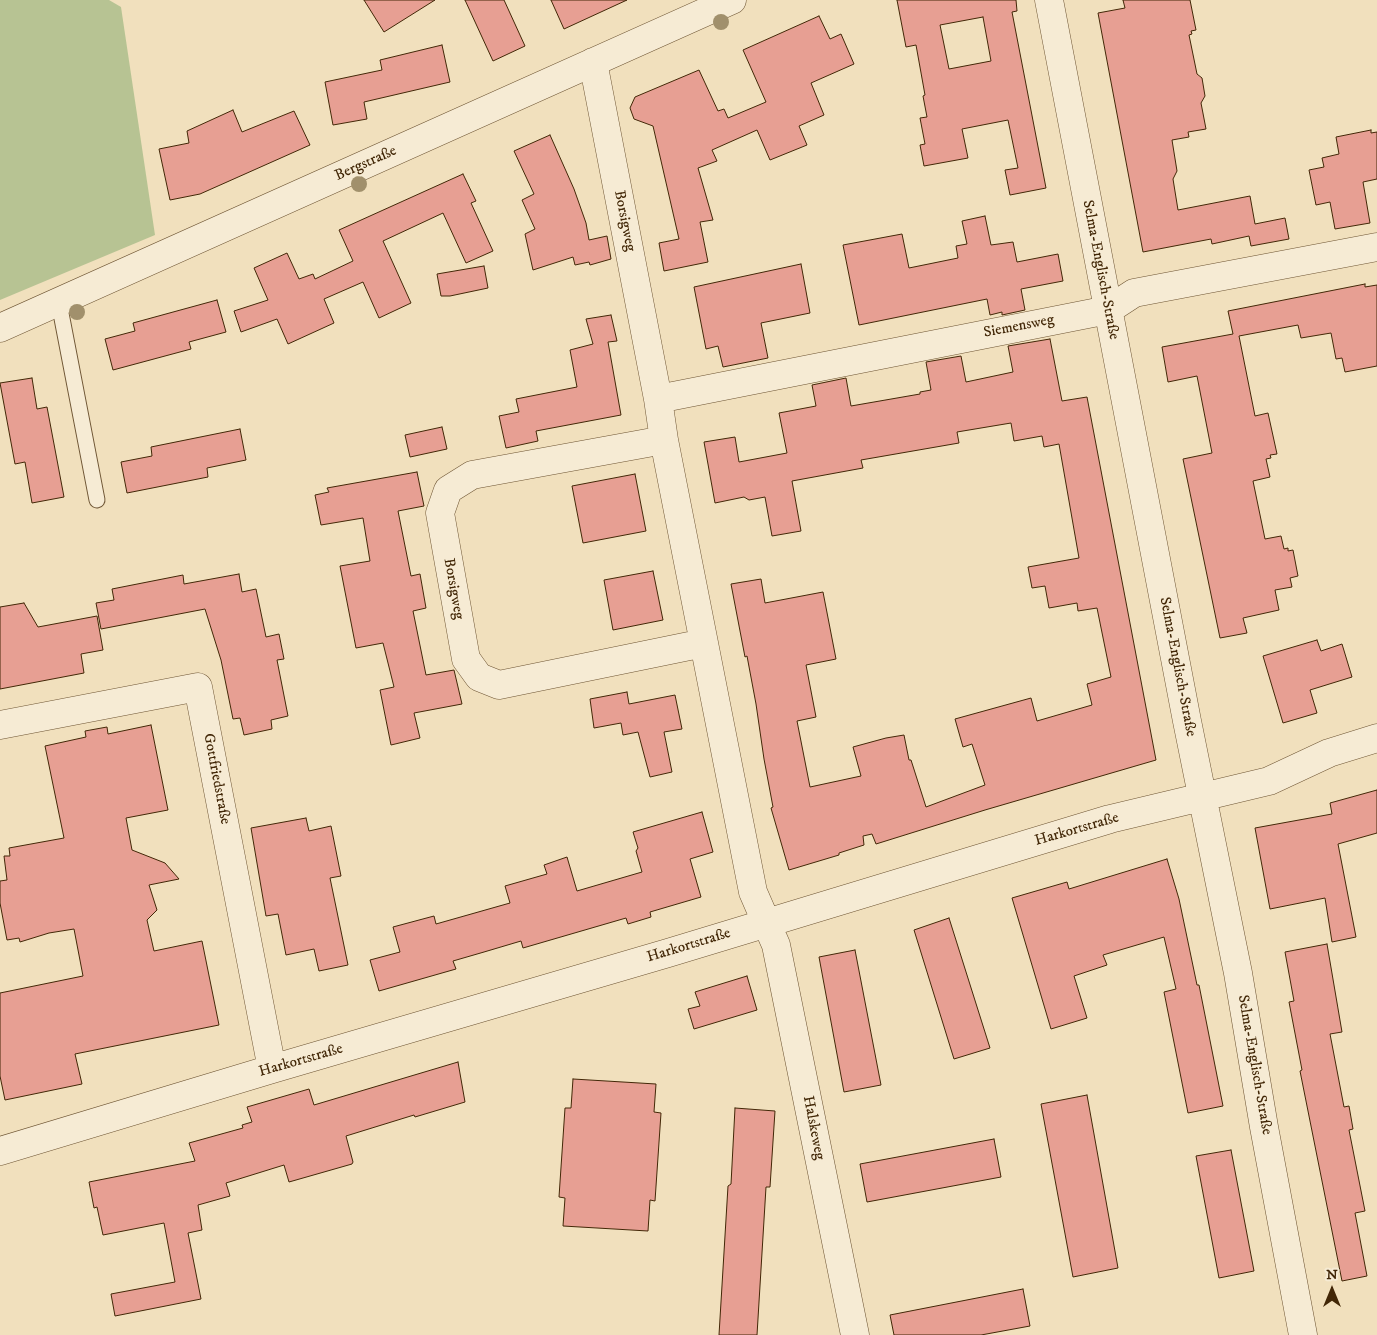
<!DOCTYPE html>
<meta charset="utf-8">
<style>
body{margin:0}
#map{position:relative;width:1377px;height:1335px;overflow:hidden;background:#f1e0bd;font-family:"IM FELL DW Pica",serif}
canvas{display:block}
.north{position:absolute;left:1307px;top:1265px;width:50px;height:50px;-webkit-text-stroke:4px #f6ebd4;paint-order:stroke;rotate:0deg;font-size:14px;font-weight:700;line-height:20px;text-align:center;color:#422707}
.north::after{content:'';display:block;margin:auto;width:18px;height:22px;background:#422707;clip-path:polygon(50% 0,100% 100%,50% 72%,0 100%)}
</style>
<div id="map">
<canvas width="1377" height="1335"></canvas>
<div class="north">N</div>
</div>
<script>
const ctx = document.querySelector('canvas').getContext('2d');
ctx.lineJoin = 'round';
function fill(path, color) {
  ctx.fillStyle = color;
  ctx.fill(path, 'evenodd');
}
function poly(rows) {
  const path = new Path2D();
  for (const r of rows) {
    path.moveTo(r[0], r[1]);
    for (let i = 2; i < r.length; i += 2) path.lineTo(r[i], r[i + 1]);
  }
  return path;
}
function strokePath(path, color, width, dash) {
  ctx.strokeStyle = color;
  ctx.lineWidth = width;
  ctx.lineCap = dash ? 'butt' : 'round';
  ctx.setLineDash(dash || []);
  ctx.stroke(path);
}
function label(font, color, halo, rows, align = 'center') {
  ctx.font = font + ' "IM FELL DW Pica",serif';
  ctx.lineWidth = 4;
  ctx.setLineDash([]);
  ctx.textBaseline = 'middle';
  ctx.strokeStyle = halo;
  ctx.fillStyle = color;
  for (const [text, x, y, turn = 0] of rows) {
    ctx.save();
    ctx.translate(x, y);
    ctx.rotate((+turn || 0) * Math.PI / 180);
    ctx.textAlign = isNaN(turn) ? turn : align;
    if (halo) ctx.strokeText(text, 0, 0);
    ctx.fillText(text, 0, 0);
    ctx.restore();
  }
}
fill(poly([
 [0,0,109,0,121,7,155,235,0,300]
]), '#b7c393');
const building = poly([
 [364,0,435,0,384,32,364,0],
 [465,0,504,0,525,46,493,61,465,0],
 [551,0,627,0,564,29,551,0],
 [897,0,1016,0,1017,11,1012,12,1046,188,1010,195,1005,170,1018,168,1008,120,962,129,968,158,924,166,920,145,925,144,920,118,927,117,923,96,925,95,916,45,906,47,897,0],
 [983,17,991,61,949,69,940,25,983,17],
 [1123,0,1190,0,1196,30,1191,31,1192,34,1189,35,1197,74,1202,78,1205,96,1201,103,1206,129,1188,132,1189,137,1172,140,1177,171,1173,179,1178,210,1250,196,1255,224,1285,218,1289,239,1251,246,1249,236,1212,244,1211,239,1143,252,1098,13,1125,8,1123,0],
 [819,16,830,39,841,34,854,64,811,83,824,115,799,126,807,145,770,160,757,130,712,150,717,161,698,168,713,220,700,222,708,262,664,271,659,243,679,239,653,126,634,119,630,108,635,97,699,70,718,111,724,109,728,118,766,102,743,50,819,16],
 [442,45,450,82,364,102,367,119,333,125,325,82,382,70,380,60,442,45],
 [233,110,242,132,294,111,310,145,200,194,170,200,159,149,189,143,187,131,233,110],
 [1371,130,1371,133,1377,132,1377,179,1363,182,1370,223,1335,229,1330,202,1316,205,1309,170,1324,167,1322,158,1339,154,1336,137,1371,130],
 [550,135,574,189,586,223,589,240,607,236,611,259,590,265,589,262,575,265,573,257,533,270,525,234,535,229,522,200,534,194,514,151,550,135],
 [463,174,476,201,471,203,493,251,466,263,443,213,383,241,411,303,379,318,363,282,324,299,334,323,288,344,277,319,241,332,234,311,268,300,254,268,287,253,299,279,313,274,315,279,353,261,339,230,463,174],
 [985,216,991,245,1013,242,1017,262,1058,254,1063,281,1021,289,1025,310,1002,315,1002,312,990,315,987,299,859,325,843,245,902,234,909,268,958,258,956,246,967,244,962,221,985,216],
 [801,264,810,313,761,323,768,358,723,367,718,346,706,349,694,287,801,264],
 [484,266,488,288,450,296,441,296,437,274,484,266],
 [1365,284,1365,287,1377,285,1377,366,1345,372,1342,358,1336,359,1331,333,1301,338,1298,325,1239,336,1255,416,1268,413,1277,454,1270,455,1271,458,1266,459,1270,477,1253,481,1265,539,1281,536,1284,549,1288,548,1288,551,1293,550,1298,576,1290,578,1292,587,1275,590,1279,610,1243,618,1247,633,1220,638,1183,459,1212,453,1197,376,1168,382,1162,347,1233,334,1228,311,1365,284],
 [217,300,226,332,189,342,191,349,113,370,105,339,135,331,133,323,217,300],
 [611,315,617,341,608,342,621,415,536,431,538,441,506,448,499,416,519,412,516,399,577,387,570,350,593,344,586,319,611,315],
 [1050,339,1062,401,1087,397,1156,760,985,810,876,844,872,834,863,836,864,845,839,853,839,855,789,870,771,808,773,807,764,759,756,704,747,656,745,657,731,584,761,579,765,603,823,592,836,659,806,665,816,717,797,721,810,787,861,776,853,747,886,738,904,735,909,760,911,760,926,807,985,785,972,744,963,747,955,719,1031,698,1037,721,1092,705,1087,684,1111,677,1097,608,1078,611,1077,603,1049,608,1045,586,1032,588,1028,567,1079,558,1059,444,1044,447,1042,436,1014,441,1011,423,957,432,959,443,861,460,863,468,792,481,801,531,772,536,765,497,749,500,744,497,715,503,704,442,735,437,739,462,787,453,779,413,816,406,812,385,846,378,851,406,920,394,920,392,931,390,926,362,961,356,966,382,1013,372,1008,346,1050,339],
 [32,378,37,409,47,407,64,497,32,503,25,462,15,464,0,383,32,378],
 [442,427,447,449,410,457,405,435,442,427],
 [240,429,246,460,207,468,208,477,127,493,121,462,152,456,151,447,240,429],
 [417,472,424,506,398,511,411,576,420,574,426,608,413,611,426,675,454,670,462,704,414,713,420,738,391,745,380,690,394,687,383,643,356,648,340,566,370,561,363,518,321,525,315,495,329,492,327,488,417,472],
 [635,474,646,531,583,543,572,486,635,474],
 [653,571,663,620,613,630,604,580,653,571],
 [239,574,242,592,256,589,266,637,279,634,284,659,277,660,288,716,271,720,272,729,244,735,240,718,233,719,221,660,205,609,101,629,96,603,114,600,112,589,183,575,184,584,239,574],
 [24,603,38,627,97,616,103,650,81,654,84,673,0,689,0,607,24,603],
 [1317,640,1321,651,1342,644,1352,677,1310,690,1317,713,1283,723,1263,656,1317,640],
 [627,692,629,704,675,695,682,729,664,732,672,772,650,777,638,732,623,735,621,723,594,728,590,699,627,692],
 [151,725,168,810,126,818,132,850,165,863,179,879,149,885,157,910,147,920,154,951,202,941,219,1025,75,1054,82,1084,5,1100,0,1076,0,993,83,976,74,929,49,933,20,942,19,938,7,940,0,903,0,881,7,880,4,856,10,856,9,848,64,838,45,746,86,737,85,731,107,727,108,734,151,725],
 [1377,790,1377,833,1338,844,1356,937,1332,942,1325,898,1270,909,1255,828,1332,814,1330,803,1377,790],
 [702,812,713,852,690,859,701,897,650,912,651,917,628,924,626,918,523,948,521,941,484,952,453,961,456,969,379,991,370,960,400,952,393,927,434,916,436,924,510,903,505,886,547,874,544,865,567,857,577,891,642,872,636,851,638,848,633,832,702,812],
 [306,818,309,831,331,826,341,876,330,878,348,965,319,971,314,949,286,955,278,914,266,916,251,828,306,818],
 [1167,859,1179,899,1197,985,1199,985,1223,1106,1188,1113,1164,992,1176,989,1164,937,1103,955,1107,965,1074,976,1087,1018,1051,1029,1012,898,1067,882,1069,889,1167,859],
 [949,918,990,1048,954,1059,914,930,949,918],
 [1327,944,1342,1032,1330,1034,1344,1107,1349,1106,1353,1129,1349,1130,1365,1211,1355,1213,1367,1276,1342,1281,1300,1071,1302,1070,1289,1002,1294,1001,1285,952,1327,944],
 [855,950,881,1085,844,1092,819,957,855,950],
 [747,976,757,1010,694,1029,688,1009,700,1006,695,992,747,976],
 [458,1062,465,1102,415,1117,414,1115,346,1136,353,1162,352,1164,289,1182,284,1165,226,1183,230,1196,198,1205,202,1230,188,1233,201,1299,115,1316,111,1294,175,1282,164,1223,103,1235,97,1207,94,1208,89,1182,195,1161,189,1143,243,1128,242,1125,252,1122,247,1107,309,1089,314,1105,458,1062],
 [573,1079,656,1084,654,1112,661,1113,655,1201,650,1200,648,1231,563,1226,565,1198,559,1197,565,1108,571,1108,573,1079],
 [1087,1095,1118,1268,1073,1277,1041,1104,1087,1095],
 [735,1108,775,1111,770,1187,766,1187,757,1335,719,1335,728,1186,731,1184,735,1108],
 [994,1139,1001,1177,867,1202,860,1164,994,1139],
 [1231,1150,1254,1271,1219,1278,1196,1156,1231,1150],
 [1023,1289,1030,1326,981,1335,894,1335,890,1315,1023,1289]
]);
fill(building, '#e79f93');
strokePath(building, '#422707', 1);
const service = poly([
 [59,303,97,500]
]);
const minor = poly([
 [1049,0,1187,721,1238,973,1264,1127,1303,1335],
 [593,62,658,399,664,440,753,892,776,945,855,1335],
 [0,328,732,0],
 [658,399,1108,310,1134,293,1377,247],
 [664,440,472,475,448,490,440,513,466,659,479,677,499,685,704,643],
 [0,725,198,687,272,1069],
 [0,1151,272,1069,668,953,1110,819,1269,781,1329,753,1377,738]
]);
strokePath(service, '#6e5534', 17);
strokePath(minor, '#6e5534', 29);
strokePath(service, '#f6ebd4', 15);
strokePath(minor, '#f6ebd4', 28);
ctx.fillStyle = '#a1906c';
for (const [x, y] of [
 [721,22],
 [359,184],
 [77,312]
]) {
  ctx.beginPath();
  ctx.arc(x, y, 8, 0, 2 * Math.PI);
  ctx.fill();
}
label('15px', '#422707', '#f6ebd4', [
 ["Bergstraße",366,164,-24],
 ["Borsigweg",624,221,79],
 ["Selma-Englisch-Straße",1100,270,79],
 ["Siemensweg",1019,327,-11],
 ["Borsigweg",453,589,80],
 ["Selma-Englisch-Straße",1177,667,79],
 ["Gottfriedstraße",216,779,79],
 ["Harkortstraße",1077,830,-16],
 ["Harkortstraße",689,946,-17],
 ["Harkortstraße",301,1061,-16],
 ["Selma-Englisch-Straße",1254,1065,80],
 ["Halskeweg",813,1128,79]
]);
</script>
